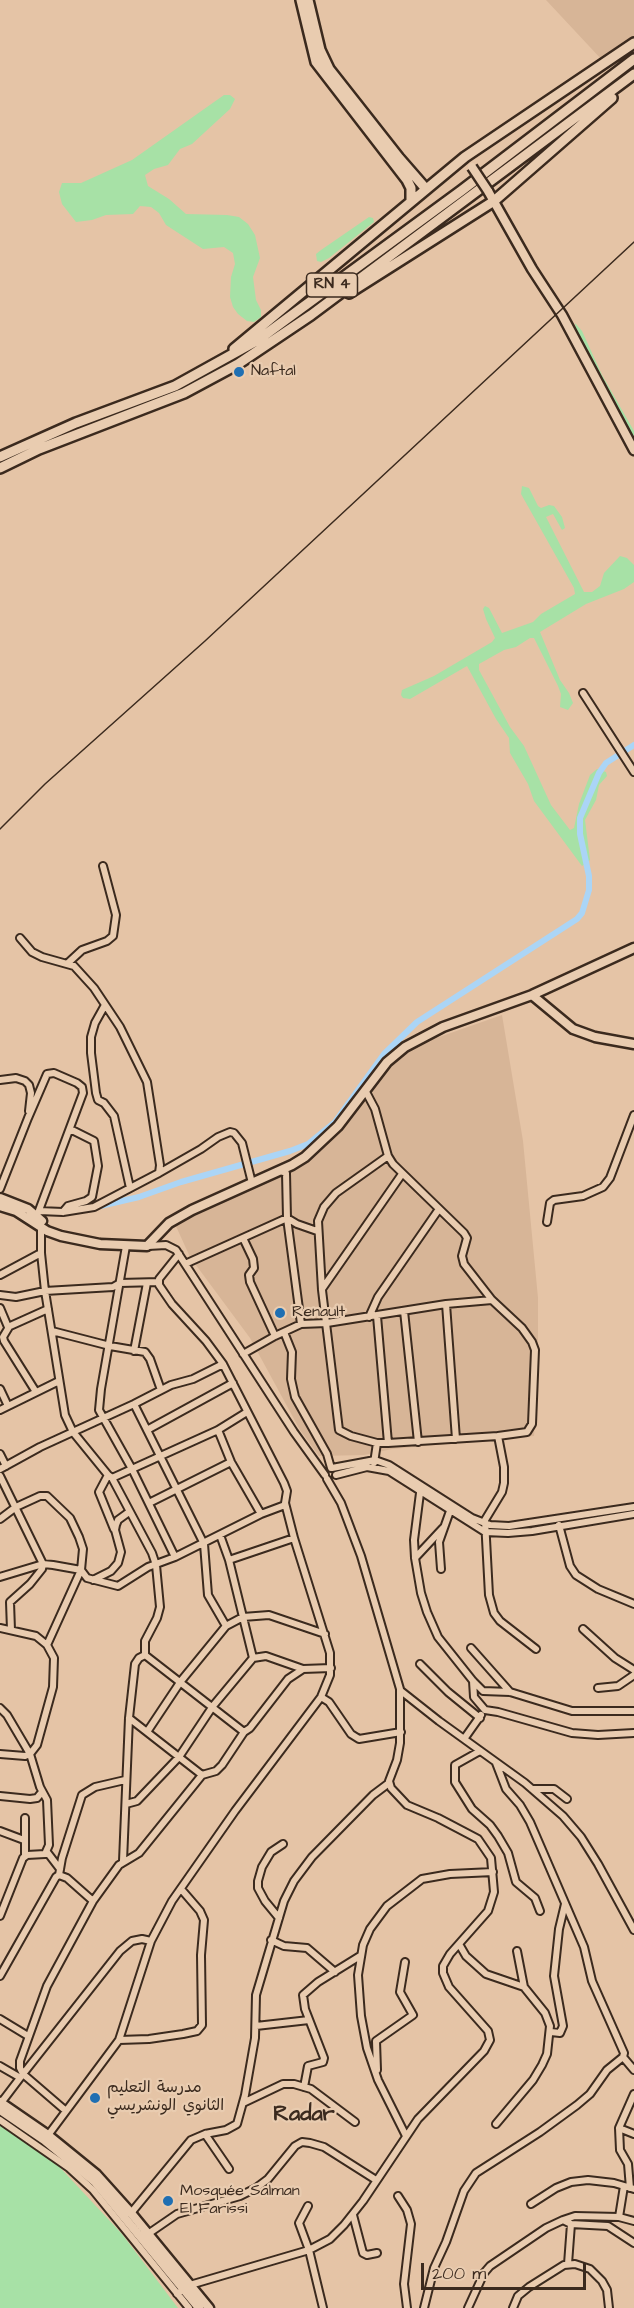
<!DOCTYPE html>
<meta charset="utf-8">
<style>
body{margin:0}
#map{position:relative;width:634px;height:2308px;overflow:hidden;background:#e5c4a6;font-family:"Architects Daughter",sans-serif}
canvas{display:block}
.scale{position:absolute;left:421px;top:2263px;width:165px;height:27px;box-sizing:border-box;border:3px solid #3b2a1e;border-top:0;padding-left:8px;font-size:18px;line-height:21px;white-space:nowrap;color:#3b2a1e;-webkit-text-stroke:4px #e9ccb0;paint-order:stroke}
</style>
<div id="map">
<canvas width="634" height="2308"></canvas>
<div class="scale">200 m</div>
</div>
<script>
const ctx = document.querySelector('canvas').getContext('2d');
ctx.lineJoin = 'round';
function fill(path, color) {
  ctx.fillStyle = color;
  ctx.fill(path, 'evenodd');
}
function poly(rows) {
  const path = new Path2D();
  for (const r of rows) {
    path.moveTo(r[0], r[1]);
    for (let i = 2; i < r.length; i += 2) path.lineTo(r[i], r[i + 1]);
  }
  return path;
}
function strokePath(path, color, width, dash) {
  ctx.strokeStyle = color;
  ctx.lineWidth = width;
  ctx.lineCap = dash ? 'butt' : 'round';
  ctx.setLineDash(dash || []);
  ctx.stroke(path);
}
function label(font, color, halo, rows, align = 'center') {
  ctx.font = font + ' "Architects Daughter","Playpen Sans Arabic",sans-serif';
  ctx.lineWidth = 4.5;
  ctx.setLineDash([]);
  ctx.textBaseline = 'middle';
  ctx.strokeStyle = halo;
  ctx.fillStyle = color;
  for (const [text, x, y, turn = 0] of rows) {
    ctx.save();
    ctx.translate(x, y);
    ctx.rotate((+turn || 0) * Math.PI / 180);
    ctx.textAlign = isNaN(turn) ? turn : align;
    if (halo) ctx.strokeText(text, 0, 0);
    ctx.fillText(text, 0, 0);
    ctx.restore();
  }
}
fill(poly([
 [546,0,634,0,634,41,603,61],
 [502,1015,523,1141,538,1298,538,1386,534,1436,392,1449,364,1455,319,1456,300,1430,250,1338,190,1257,175,1224,193,1213,286,1173,305,1162,330,1142,397,1059,422,1043]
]), '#d7b597');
fill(poly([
 [224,95,230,95,235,99,230,109,192,144,180,149,168,165,154,169,145,175,148,186,169,199,186,214,227,215,239,217,248,224,255,235,260,258,253,277,256,300,261,310,261,317,254,322,247,321,238,314,233,307,230,297,231,277,235,264,233,253,224,247,203,249,166,225,159,213,151,207,140,206,133,214,106,215,92,220,76,222,62,204,59,192,62,183,81,183,132,160],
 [369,217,373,218,374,222,329,258,321,262,317,261,316,254,321,250],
 [575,323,582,331,602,375,634,431,634,442,599,378,576,330],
 [522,486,529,488,538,506,541,508,549,505,554,506,562,517,565,528,562,530,553,514,546,517,584,592,592,592,600,586,604,573,620,556,627,558,634,565,634,582,624,589,586,604,540,632,560,680,569,693,573,703,568,710,560,707,561,694,558,686,534,638,530,638,516,647,504,650,479,664,479,670,510,727,524,746,551,805,570,830,574,828,579,804,590,775,597,769,606,772,607,776,599,785,596,800,585,820,590,860,582,866,534,801,528,784,510,753,509,738,496,719,467,666,410,699,403,698,401,695,402,690,434,676,492,642,495,638,486,619,483,609,485,606,489,608,502,633,533,622,541,614,575,594,574,588,521,494],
 [0,2123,53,2160,122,2234,178,2308,0,2308]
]), '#a7e1a6');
strokePath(poly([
 [96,1207,139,1197,181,1182,290,1151,308,1144,335,1122,384,1054,417,1022,577,919,582,913,589,890,589,876,580,834,580,818,599,773,606,763,634,745]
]), '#abd5f6', 6);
const minor = poly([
 [583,693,634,772],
 [20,938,32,952,42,957,74,966,94,988,120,1027,147,1082,160,1165,159,1173,155,1175,94,1207,63,1212,39,1211],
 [68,963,82,950,107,941,113,936,116,915,103,866],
 [105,1005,95,1023,91,1037,91,1053,96,1093,98,1100,104,1103,114,1116,130,1188],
 [0,1080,16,1078,25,1081,29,1085,31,1093,29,1111],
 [365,1090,375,1109,388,1156,393,1164,464,1233,467,1238,462,1256,464,1264,492,1300,522,1328,532,1342,535,1350,532,1424,527,1432,498,1436,388,1443,377,1443,351,1436,339,1430,322,1290,318,1221,324,1207,336,1193,388,1156],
 [280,1171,286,1173,287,1218,301,1324],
 [159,1173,201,1149,218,1137,230,1132,234,1133,242,1143,252,1183],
 [0,1189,28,1118,47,1074,54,1073,77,1083,82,1087,83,1093,38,1213],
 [63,1212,68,1206,86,1201,92,1197,98,1166,94,1141,70,1129],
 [547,1222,550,1203,554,1200,583,1196,603,1187,610,1178,634,1115],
 [41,1227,41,1253,45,1291,65,1415,73,1432,108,1475,112,1478,152,1553,156,1565,160,1607,157,1618,145,1641,145,1655,244,1732,250,1728,288,1679,303,1669,331,1668],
 [243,1238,253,1259,254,1268,249,1275,250,1282,275,1336],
 [126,1246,101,1389,99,1410,132,1469,175,1557],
 [148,1246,166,1245,176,1250,294,1432,325,1475],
 [185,1264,287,1218,297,1224,317,1231],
 [0,1275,41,1253],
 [322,1289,402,1174],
 [0,1295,16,1297,45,1291,113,1287,120,1283,159,1282],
 [446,1304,456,1439],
 [0,1308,8,1327,48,1309],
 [404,1311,418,1442],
 [377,1316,388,1443],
 [369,1317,378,1297,439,1209],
 [9,1327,3,1337,4,1341,36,1392],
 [52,1331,110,1346,145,1352,150,1359,161,1390],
 [284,1332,292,1352,291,1379,295,1397,327,1454,331,1468],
 [134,1351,147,1283],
 [243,1354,275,1336,301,1324,327,1323,446,1304,492,1300],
 [0,1389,8,1406],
 [134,1404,204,1544,208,1595,226,1626],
 [0,1410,59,1381],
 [147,1430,233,1383],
 [218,1430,231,1462,261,1514],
 [498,1436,504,1467,504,1483,502,1492,485,1520,489,1595,494,1613,500,1621,536,1649],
 [0,1454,6,1466],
 [374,1463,377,1443],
 [332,1468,375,1460,389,1465,472,1518,490,1525,509,1526,634,1507],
 [0,1469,40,1447,134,1404,171,1385,193,1379,223,1364],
 [108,1475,99,1492,114,1529],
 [336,1475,367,1467,389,1471,485,1532,508,1533,532,1531,634,1514],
 [0,1476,43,1564,42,1569,30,1584,10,1602,11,1630],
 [112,1478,218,1430,247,1412],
 [420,1493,414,1540,415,1558,421,1593,427,1612,438,1637,473,1681,483,1691,510,1692,572,1711,634,1711],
 [149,1503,231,1462],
 [0,1519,16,1507,40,1496,47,1496,70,1518,79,1537,83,1549,81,1570,47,1645],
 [559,1525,570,1566,576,1575,598,1589,634,1604],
 [220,1535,229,1560,253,1658],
 [415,1558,443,1528],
 [229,1560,294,1538],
 [441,1569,439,1542,450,1511],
 [0,1577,43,1564,53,1565,81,1570,87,1578,118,1586,148,1567,175,1557,261,1514,285,1505],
 [93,1580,111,1571,118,1563,121,1552,115,1530,116,1525,118,1520,129,1512],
 [0,1628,36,1636,47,1645,54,1658,53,1687,37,1745,30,1754,25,1756,0,1754],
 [583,1629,615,1658,634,1670],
 [471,1648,510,1692],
 [420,1664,448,1692,480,1718],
 [473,1681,474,1697,485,1710,498,1712,572,1733,598,1735,634,1733],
 [598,1688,618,1686,634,1675],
 [401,1691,439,1721,525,1783,563,1816,581,1837,598,1864,634,1930],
 [321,1697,329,1702,351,1734,359,1739,401,1732],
 [0,1708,7,1715,30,1754,40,1787,47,1800,49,1845,45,1854,27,1855,23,1858,0,1916],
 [129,1718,202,1775],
 [147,1732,181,1681,226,1626,243,1617,269,1615,325,1634],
 [464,1739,481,1715],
 [480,1751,455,1765,455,1782,472,1809,490,1825,498,1836,508,1853,516,1882,535,1898,540,1911],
 [532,1789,554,1789,567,1799],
 [0,1796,30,1799,37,1798,42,1792],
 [126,1804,137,1801,179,1757,213,1706,253,1658,266,1656,303,1669],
 [0,1831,24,1840],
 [47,1852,60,1869],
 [25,1855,25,1818],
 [123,1861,129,1718,135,1664,139,1658,145,1655],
 [59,1875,62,1858,82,1795,95,1787,125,1780],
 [279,1918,265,1901,258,1888,258,1881,262,1867,271,1852,283,1844],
 [271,1940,284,1946,307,1948,335,1972],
 [459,1944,466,1956,486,1974,524,1987,545,2013,550,2026,547,2054,542,2065,533,2080,496,2124],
 [517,1951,524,1987],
 [0,1976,56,1877,59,1875,67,1878,93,1901],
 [0,2019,28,2036],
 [256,2026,309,2020],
 [551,2032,560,2033,563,2026,554,1976,559,1929,565,1904],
 [119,2040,149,2039,183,2034,197,2031,202,2025,201,1955,204,1920,200,1911,181,1889],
 [623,2057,634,2070],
 [0,2066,19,2077],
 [377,2070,376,2041,413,2015,400,1992,405,1962],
 [304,2087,308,2066,323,2062,324,2058,305,2009,303,1995,318,1982,360,1956],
 [1,2103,23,2074,20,2068,20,2061,47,1986,93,1901,119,1865,139,1853,202,1775,216,1771,222,1765,244,1732],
 [243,2103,283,2084,294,2084,311,2089,355,2122],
 [66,2111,23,2074,120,1951,132,1941,142,1939,151,1941],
 [0,2120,69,2168,93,2190,189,2308],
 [619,2128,634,2134],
 [205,2134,229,2169],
 [406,2136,378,2080,367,2048,361,2016,358,1975,363,1945,370,1929,387,1906,422,1879,450,1874,493,1872],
 [46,2138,119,2040,151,1941,172,1901,235,1811,321,1697,330,1675,330,1653,294,1538,285,1503,287,1491,284,1483,223,1364,206,1341,172,1304,159,1285,159,1279,179,1254],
 [630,2188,628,2164,620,2150,619,2128,634,2094],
 [398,2196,407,2210,411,2224,404,2284,407,2308],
 [531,2204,556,2188,571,2182,588,2180,614,2183,634,2189],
 [308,2206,299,2223,309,2250,323,2308],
 [131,2213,191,2140,205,2134,226,2130,237,2124,245,2095,255,2038,256,1995,284,1901,294,1881,312,1857,373,1795,389,1783],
 [353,2215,363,2253,367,2255,377,2253],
 [619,2217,624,2186],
 [563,2220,575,2216,619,2217,634,2221],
 [145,2236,177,2214,240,2196,256,2188,268,2179,295,2146,302,2142,310,2143,324,2147,376,2180],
 [568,2264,571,2224],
 [177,2294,190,2285,309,2250,330,2239,344,2225,363,2201,418,2119,484,2051,490,2040,488,2031,449,1987,443,1973,443,1966,450,1954,488,1911,494,1892,491,1858,478,1839,438,1818,407,1805,391,1788,389,1781,397,1760,400,1743,400,1689,361,1556,341,1503,327,1479],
 [424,2308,434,2268,446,2242,464,2191,476,2173,540,2132,577,2105,590,2094,607,2070,623,2057,624,2053,592,1981,584,1947,530,1822,520,1805,506,1789,496,1763],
 [468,2308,484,2273,490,2266,546,2228,563,2220,571,2224,608,2226,634,2243],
 [513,2308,518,2296,529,2287,564,2265,575,2264,590,2269,602,2281,607,2290,609,2308]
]);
const major = poly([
 [488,191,532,269,562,315,634,450],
 [532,995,573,1029,595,1037,634,1044],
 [0,1198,28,1209,42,1221],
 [0,1206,16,1211,47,1231,61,1236,100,1244,147,1246,169,1223,192,1210,292,1165,305,1157,338,1126,387,1062,405,1047,443,1027,532,995,634,948],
 [0,2102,48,2135,96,2174,131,2213,209,2308],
 [0,2110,44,2140,95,2182,199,2308]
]);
const highway = poly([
 [301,0,316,62,407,180,411,188,411,201],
 [308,0,320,50,329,69,399,158,426,189],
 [349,293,494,201,612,98],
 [234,349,465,157,634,43],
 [0,457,76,423,175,386,258,340,461,191,634,59],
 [0,468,39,449,184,393,238,364,311,315,634,74]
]);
strokePath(minor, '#3b2a1e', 10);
strokePath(major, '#3b2a1e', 13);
strokePath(highway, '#3b2a1e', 14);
strokePath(minor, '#e9ccb0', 6);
strokePath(major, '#e9ccb0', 8);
strokePath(highway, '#e9ccb0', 9);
strokePath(poly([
 [0,829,45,784,205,641,634,242]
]), '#3b2a1e', 1.5);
const majorBridge = poly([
 [472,167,488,191]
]);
strokePath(majorBridge, '#3b2a1e', 13, []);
strokePath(majorBridge, '#e9ccb0', 8);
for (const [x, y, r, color] of [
 [239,372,6,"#1f6fb2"],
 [280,1313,6,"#1f6fb2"],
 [95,2098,6,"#1f6fb2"],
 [168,2201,6,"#1f6fb2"]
]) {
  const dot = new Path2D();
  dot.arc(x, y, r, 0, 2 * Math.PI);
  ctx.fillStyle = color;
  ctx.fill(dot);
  strokePath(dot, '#e9ccb0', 2);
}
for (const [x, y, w] of [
 [332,285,51]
]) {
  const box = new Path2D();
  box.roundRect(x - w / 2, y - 12, w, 24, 4.5);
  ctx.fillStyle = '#e9ccb0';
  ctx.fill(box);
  strokePath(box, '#3b2a1e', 1.5);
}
label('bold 15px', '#3b2a1e', null, [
 ["RN 4",332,285]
]);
label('16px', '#3b2a1e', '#e9ccb0', [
 ["Naftal",251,372],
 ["Renault",292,1313],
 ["مدرسة التعليم",107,2089],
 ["الثانوي الونشريسي",107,2107],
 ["Mosquée Salman",180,2192],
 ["El Farissi",180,2210]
], 'left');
label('bold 22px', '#3b2a1e', '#e9ccb0', [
 ["Radar",304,2115]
]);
</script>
